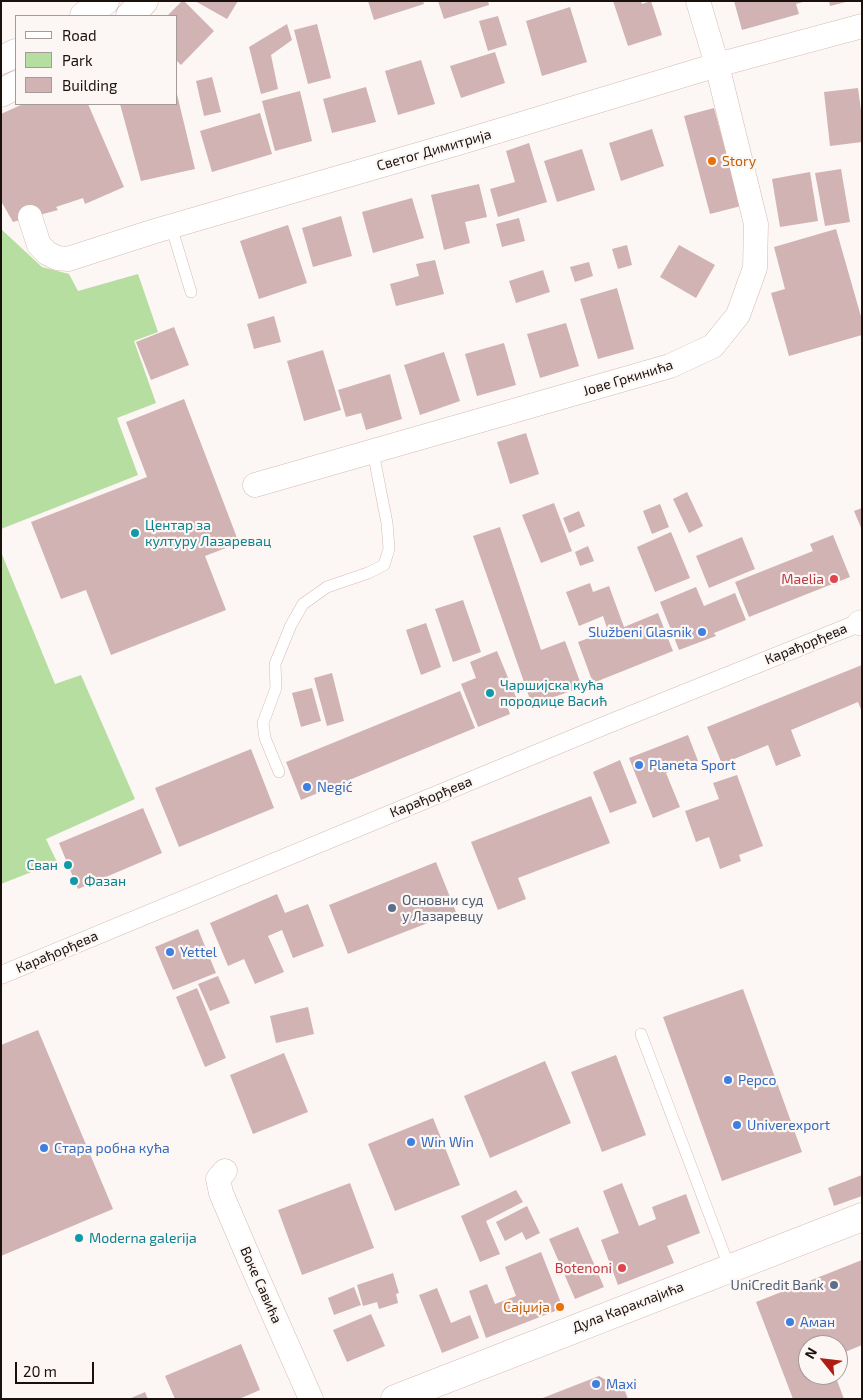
<!DOCTYPE html>
<meta charset="utf-8">
<style>
body{margin:0}
#map{position:relative;width:863px;height:1400px;overflow:hidden;background:#fcf7f4;font-family:"Exo 2",sans-serif}
canvas{display:block}
.frame{position:absolute;inset:0;border:2px solid #1a110d;pointer-events:none}
.legend{position:absolute;left:15px;top:15px;width:162px;height:90px;box-sizing:border-box;background:#fcf7f4;border:1px solid #a29b98;margin:0;padding:6px 9px;list-style:none;font-size:15px;color:#1a110d}
.legend li{display:flex;align-items:center;gap:10px;height:25px}
.legend b{width:25px;border:1px solid #a29b98}
.north{position:absolute;left:798px;top:1335px;width:50px;height:50px;box-sizing:border-box;background:#fcf7f4;border:1px solid #a29b98;border-radius:50%;rotate:299deg;font-size:14px;font-weight:700;line-height:20px;text-align:center;color:#1a110d}
.north::after{content:'';display:block;margin:auto;width:18px;height:22px;background:#ae1e14;clip-path:polygon(50% 0,100% 100%,50% 72%,0 100%)}
.scale{position:absolute;left:15px;top:1362px;width:79px;height:22px;box-sizing:border-box;border:2px solid #1a110d;border-top:0;padding-left:6px;font-size:15px;line-height:18px;white-space:nowrap;color:#1a110d;-webkit-text-stroke:4px #fcf7f4;paint-order:stroke}
</style>
<div id="map">
<canvas width="863" height="1400"></canvas>
<div class="frame"></div>
<ul class="legend">
<li><b style="height:6px;background:#fff"></b>Road</li>
<li><b style="height:14px;background:#b6dea0"></b>Park</li>
<li><b style="height:14px;background:#d0b3b2"></b>Building</li>
</ul>
<div class="north">N</div>
<div class="scale">20 m</div>
</div>
<script>
const ctx = document.querySelector('canvas').getContext('2d');
ctx.lineJoin = 'round';
function fill(path, color) {
  ctx.fillStyle = color;
  ctx.fill(path, 'evenodd');
}
function poly(rows) {
  const path = new Path2D();
  for (const r of rows) {
    path.moveTo(r[0], r[1]);
    for (let i = 2; i < r.length; i += 2) path.lineTo(r[i], r[i + 1]);
  }
  return path;
}
function strokePath(path, color, width, dash) {
  ctx.strokeStyle = color;
  ctx.lineWidth = width;
  ctx.lineCap = dash ? 'butt' : 'round';
  ctx.setLineDash(dash || []);
  ctx.stroke(path);
}
function label(font, color, halo, rows, align = 'center') {
  ctx.font = font + ' "Exo 2",sans-serif';
  ctx.lineWidth = 4.5;
  ctx.setLineDash([]);
  ctx.textBaseline = 'middle';
  ctx.strokeStyle = halo;
  ctx.fillStyle = color;
  for (const [text, x, y, turn = 0] of rows) {
    ctx.save();
    ctx.translate(x, y);
    ctx.rotate((+turn || 0) * Math.PI / 180);
    ctx.textAlign = isNaN(turn) ? turn : align;
    if (halo) ctx.strokeText(text, 0, 0);
    ctx.fillText(text, 0, 0);
    ctx.restore();
  }
}
fill(poly([
 [1,229,42,267,69,274,78,291,138,274,158,332,134,341,156,403,117,418,138,475,1,529],
 [1,552,55,684,81,675,135,799,46,839,57,862,1,884]
]), '#b6dea0');
fill(poly([
 [182,1,184,1,214,31,181,65,176,60,176,16,167,16],
 [195,1,238,1,227,19],
 [368,1,423,1,424,4,374,20],
 [438,1,488,1,489,5,444,19],
 [613,1,641,1,642,4,651,1,662,35,628,46],
 [734,1,803,1,803,2,796,4,799,14,742,30],
 [829,1,846,1,846,2,830,6],
 [570,7,587,62,542,76,526,21],
 [498,16,507,45,488,51,479,21],
 [287,24,292,40,271,55,278,89,261,94,249,47],
 [317,24,331,78,308,84,294,30],
 [495,52,505,83,461,98,450,66],
 [421,60,435,104,398,115,385,71],
 [212,77,221,112,204,116,196,81],
 [366,87,376,122,332,133,323,99],
 [858,88,862,118,862,142,830,146,824,92],
 [176,90,195,169,141,181,120,104,176,104],
 [300,91,312,141,275,151,262,101],
 [23,104,88,104,124,187,85,204,83,198,56,207,58,210,13,222,1,201,1,114],
 [714,108,741,206,710,214,684,116],
 [260,113,272,154,212,172,200,131],
 [652,129,664,166,621,181,609,143],
 [529,143,547,202,498,217,490,189,515,182,506,151],
 [582,149,595,190,557,202,544,161],
 [841,169,850,222,825,226,815,173],
 [810,172,818,221,780,227,772,179],
 [479,184,487,217,465,222,470,243,444,250,431,195],
 [412,198,424,238,373,253,362,212],
 [341,216,352,256,313,267,302,228],
 [519,218,525,241,502,247,496,224],
 [288,225,307,283,259,299,240,241],
 [836,229,862,320,862,335,789,356,771,293,785,289,774,247],
 [627,245,632,265,618,269,612,249],
 [679,245,715,265,696,298,660,277],
 [435,260,444,294,396,306,390,284,419,276,416,264],
 [589,262,593,276,575,282,570,267],
 [543,270,550,292,516,303,509,281],
 [617,288,634,349,598,359,580,299],
 [274,316,281,342,254,349,247,324],
 [566,323,579,366,540,378,527,334],
 [174,327,189,365,151,380,136,342],
 [504,343,516,385,477,396,465,354],
 [323,350,341,410,304,421,287,361],
 [444,352,460,401,420,415,404,365],
 [390,374,402,419,366,430,361,413,346,417,338,390],
 [184,399,239,543,205,556,226,610,111,655,86,590,61,599,31,522,147,477,126,422],
 [526,433,539,474,510,484,497,442],
 [687,492,703,526,689,533,673,499],
 [554,503,572,551,541,563,522,515],
 [660,504,669,527,652,534,643,511],
 [862,508,862,530,854,511],
 [579,511,585,526,569,533,563,518],
 [500,527,541,650,565,641,582,687,532,705,473,536],
 [671,532,690,578,655,592,637,547],
 [833,535,850,577,749,617,735,582,813,551,810,544],
 [742,537,755,569,709,588,696,556],
 [588,546,594,561,580,566,575,552],
 [590,583,593,592,609,586,624,627,658,613,673,651,593,683,578,642,608,631,603,616,579,626,566,592],
 [696,587,704,606,735,593,746,620,714,633,716,636,679,650,660,602],
 [463,600,481,652,453,662,435,609],
 [426,623,441,667,421,675,406,630],
 [497,651,518,702,507,706,510,714,478,727,461,684,476,678,470,662],
 [862,665,862,712,858,702,791,730,801,756,776,766,768,745,722,764,707,727],
 [332,673,344,721,327,726,314,678],
 [312,688,321,721,301,727,292,693],
 [460,691,475,728,301,800,286,762],
 [688,735,698,761,666,773,680,807,653,818,629,758],
 [251,749,274,808,179,847,155,788],
 [620,760,637,803,610,813,593,772],
 [737,775,763,846,739,855,741,861,720,869,709,837,696,842,685,811,719,799,713,783],
 [591,796,610,843,518,878,526,899,498,910,471,842],
 [143,808,162,853,78,889,59,843],
 [436,862,456,912,348,954,329,905],
 [277,894,285,913,308,904,324,946,293,958,282,930,268,936,284,972,255,984,244,959,228,966,210,923],
 [198,929,216,973,173,990,155,947],
 [218,976,230,1003,210,1011,198,984],
 [197,988,226,1058,205,1067,176,997],
 [743,989,802,1152,722,1181,663,1017],
 [308,1007,314,1034,276,1043,270,1016],
 [38,1030,113,1209,1,1256,1,1045],
 [284,1053,308,1112,253,1134,230,1075],
 [616,1055,646,1135,602,1152,571,1072],
 [545,1061,571,1123,490,1158,464,1096],
 [433,1118,460,1185,395,1211,368,1144],
 [862,1175,862,1196,834,1206,828,1188],
 [350,1183,374,1248,302,1275,278,1210],
 [622,1183,639,1226,656,1219,652,1207,686,1194,700,1233,667,1246,674,1263,618,1285,601,1240,619,1233,603,1191],
 [516,1190,523,1202,486,1221,500,1254,480,1262,461,1216],
 [527,1206,540,1233,526,1240,522,1232,505,1241,496,1222],
 [578,1227,604,1287,575,1299,549,1239],
 [541,1252,563,1308,486,1338,469,1291,487,1284,495,1304,516,1296,505,1267],
 [862,1260,862,1345,838,1355,838,1345,808,1345,808,1375,835,1375,844,1399,793,1399,756,1302],
 [393,1273,399,1293,396,1294,398,1303,379,1309,377,1302,363,1306,357,1285],
 [354,1287,361,1305,334,1315,328,1298],
 [437,1288,451,1323,470,1315,479,1338,442,1353,419,1295],
 [371,1314,385,1346,347,1362,333,1330],
 [241,1344,260,1390,239,1399,175,1399,165,1376],
 [599,1376,625,1391,628,1399,540,1399],
 [145,1392,148,1399,129,1399]
]), '#d0b3b2');
const service = poly([
 [171,226,191,292],
 [279,772,265,738,263,723,276,688,275,664,291,625,303,604,327,587,368,573,384,565,389,549,387,523,373,452],
 [641,1034,730,1269]
]);
const pedestrian = poly([
 [1,975,606,725,859,623]
]);
const minor = poly([
 [30,217,39,245,47,253,57,258,68,259,155,231,455,144,717,65,862,26],
 [255,485,670,366,713,346,738,315,755,268,756,224,717,65,698,1],
 [859,623,862,622],
 [225,1171,218,1179,221,1193,254,1270,311,1399]
]);
const tertiary = poly([
 [84,16,105,1],
 [130,16,144,1],
 [1,60,16,53],
 [1,93,16,85],
 [395,1399,862,1217]
]);
strokePath(service, '#d6bbb1', 12);
strokePath(pedestrian, '#d6bbb1', 19);
strokePath(minor, '#d6bbb1', 25);
strokePath(tertiary, '#d6bbb1', 29);
strokePath(service, '#fff', 11);
strokePath(pedestrian, '#fff', 18);
strokePath(minor, '#fff', 24);
strokePath(tertiary, '#fff', 28);
for (const [x, y, r, color] of [
 [712,161,5,"#e8710a"],
 [135,533,5,"#0f9aa8"],
 [834,579,5,"#e0444e"],
 [702,632,5,"#3f7fe0"],
 [490,693,5,"#0f9aa8"],
 [639,765,5,"#3f7fe0"],
 [307,787,5,"#3f7fe0"],
 [68,865,5,"#0f9aa8"],
 [74,881,5,"#0f9aa8"],
 [392,908,5,"#5c6f8a"],
 [170,952,5,"#3f7fe0"],
 [728,1080,5,"#3f7fe0"],
 [737,1125,5,"#3f7fe0"],
 [411,1142,5,"#3f7fe0"],
 [44,1148,5,"#3f7fe0"],
 [79,1238,5,"#0f9aa8"],
 [622,1268,5,"#e0444e"],
 [834,1285,5,"#5c6f8a"],
 [560,1307,5,"#e8710a"],
 [790,1322,5,"#3f7fe0"],
 [596,1384,5,"#3f7fe0"]
]) {
  const dot = new Path2D();
  dot.arc(x, y, r, 0, 2 * Math.PI);
  ctx.fillStyle = color;
  ctx.fill(dot);
  strokePath(dot, '#fcf7f4', 2);
}
label('14px', '#1a110d', '#fcf7f4', [
 ["Светог Димитрија",434,150,-16],
 ["Јове Гркинића",628,378,-17],
 ["Карађорђева",806,644,-22],
 ["Карађорђева",431,797,-22],
 ["Карађорђева",57,952,-23],
 ["Воке Савића",261,1285,66],
 ["Дула Караклајића",628,1307,-21]
]);
label('14px', '#c56008', '#fcf7f4', [
 ["Story",722,161],
 ["Сајџија",550,1307,"right"]
], 'left');
label('14px', '#0d838f', '#fcf7f4', [
 ["Центар за",145,525],
 ["културу Лазаревац",145,541],
 ["Чаршијска кућа",500,685],
 ["породице Васић",500,701],
 ["Сван",58,865,"right"],
 ["Фазан",84,881],
 ["Moderna galerija",89,1238]
], 'left');
label('14px', '#be3a42', '#fcf7f4', [
 ["Maelia",824,579],
 ["Botenoni",612,1268]
], 'right');
label('14px', '#366cbe', '#fcf7f4', [
 ["Službeni Glasnik",692,632,"right"],
 ["Planeta Sport",649,765],
 ["Negić",317,787],
 ["Yettel",180,952],
 ["Pepco",738,1080],
 ["Univerexport",747,1125],
 ["Win Win",421,1142],
 ["Стара робна кућа",54,1148],
 ["Аман",800,1322],
 ["Maxi",606,1384]
], 'left');
label('14px', '#4e5e75', '#fcf7f4', [
 ["Основни суд",402,900],
 ["у Лазаревцу",402,916],
 ["UniCredit Bank",824,1285,"right"]
], 'left');
</script>
